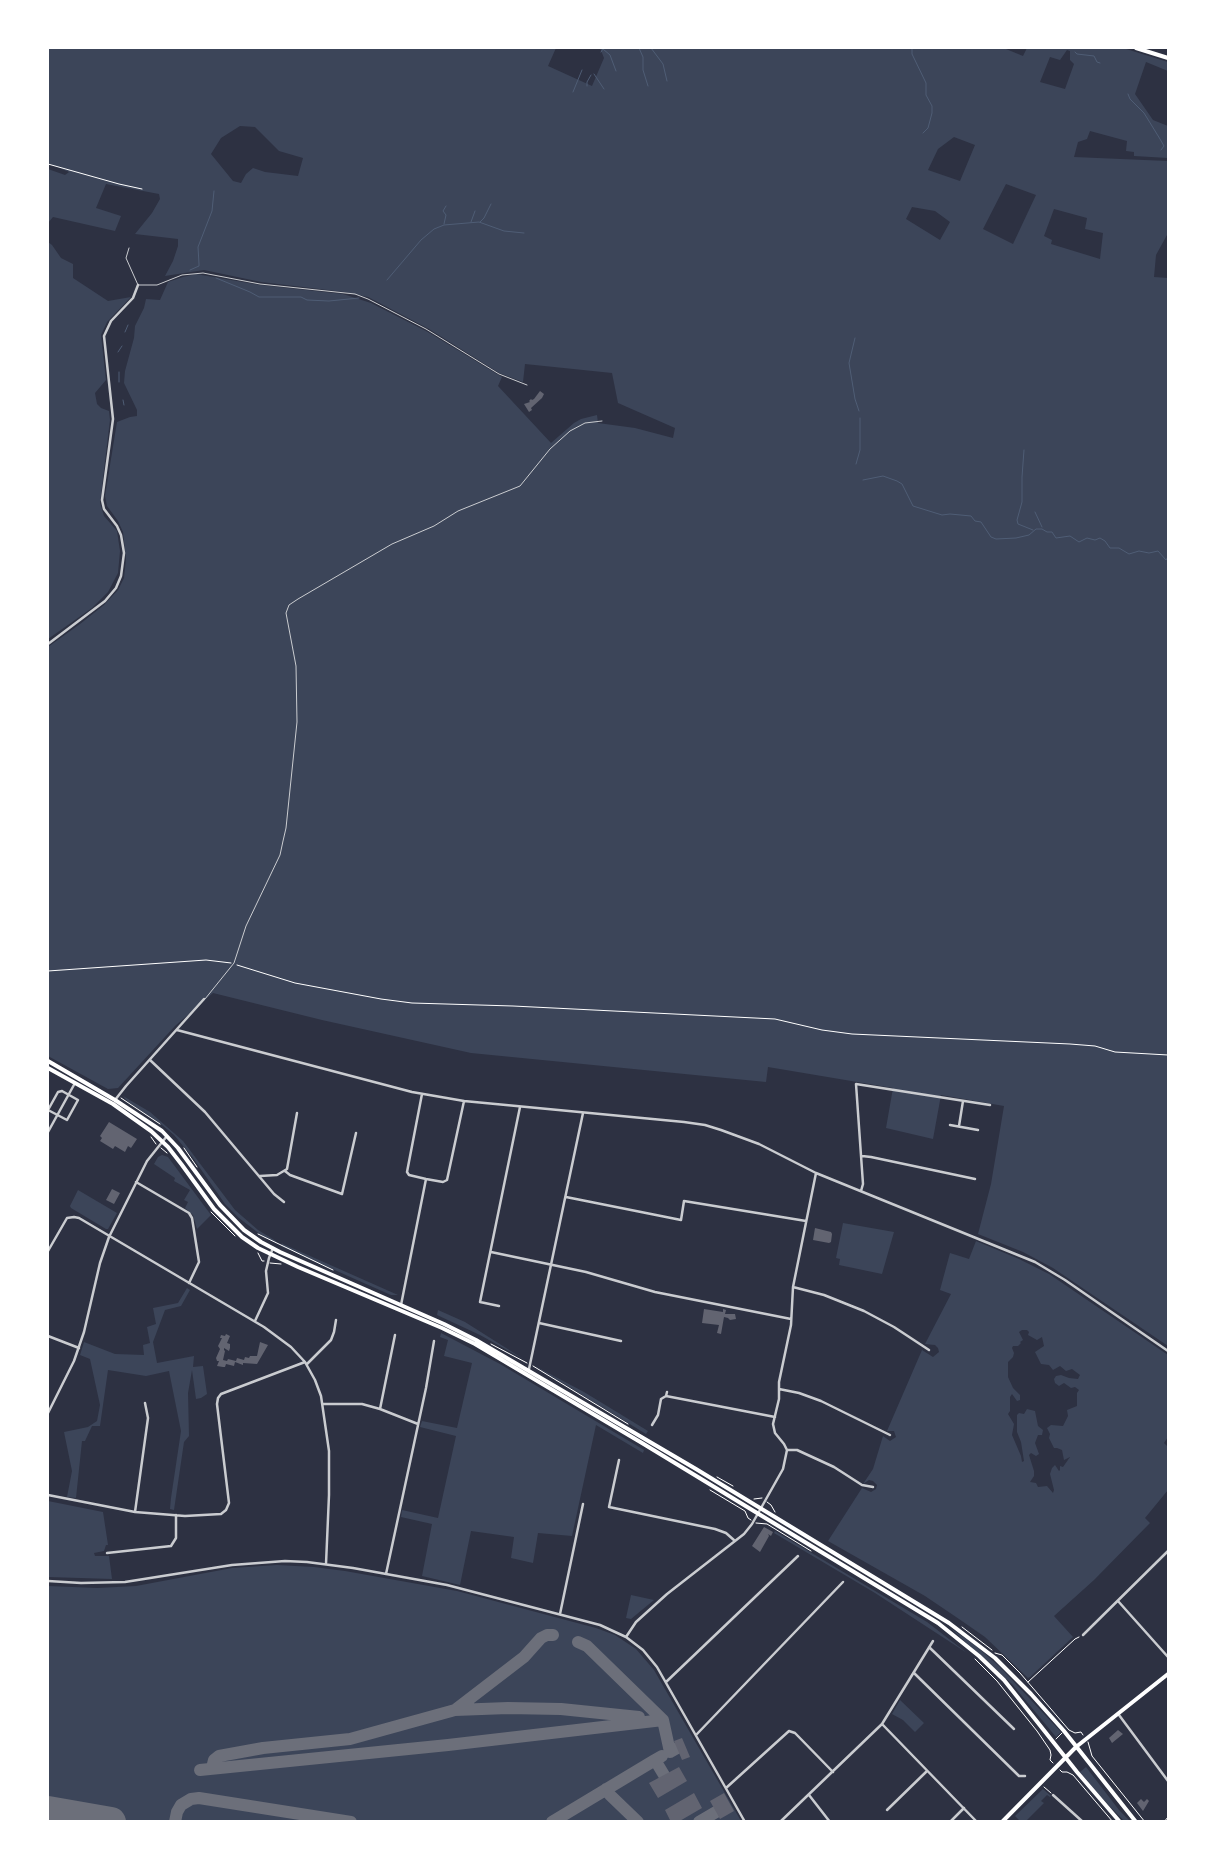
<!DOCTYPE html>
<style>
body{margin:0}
#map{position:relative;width:1216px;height:1869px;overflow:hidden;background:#2d3142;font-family:"Alegreya Sans",sans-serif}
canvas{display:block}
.frame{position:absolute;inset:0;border:49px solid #fff;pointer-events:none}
</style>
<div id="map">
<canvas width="1216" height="1869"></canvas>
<div class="frame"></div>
</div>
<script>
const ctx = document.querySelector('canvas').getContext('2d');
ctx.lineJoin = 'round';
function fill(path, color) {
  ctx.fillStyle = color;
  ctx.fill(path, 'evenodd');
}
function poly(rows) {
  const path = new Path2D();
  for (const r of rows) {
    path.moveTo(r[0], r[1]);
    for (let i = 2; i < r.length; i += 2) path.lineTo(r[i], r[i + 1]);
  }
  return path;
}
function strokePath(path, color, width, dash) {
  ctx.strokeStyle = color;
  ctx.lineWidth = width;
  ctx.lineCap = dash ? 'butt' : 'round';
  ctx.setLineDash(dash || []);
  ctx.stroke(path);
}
fill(poly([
 [48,48,556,48,548,66,592,86,604,58,600,48,1006,48,1006,49,1023,56,1027,48,1123,48,1168,62,1168,71,1146,62,1135,94,1153,120,1168,126,1168,158,1134,156,1134,152,1126,151,1127,141,1090,131,1087,139,1078,142,1074,157,1168,161,1168,235,1167,235,1156,255,1154,277,1168,278,1168,1346,1053,1268,1023,1252,978,1234,991,1184,1004,1106,941,1095,933,1139,886,1128,893,1088,768,1067,766,1082,471,1053,322,1020,213,993,175,1026,118,1088,108,1089,48,1056,48,647,80,624,104,605,118,590,124,578,126,559,123,532,118,521,107,506,105,496,117,422,130,417,137,416,137,410,124,383,125,371,134,338,135,326,144,308,146,299,160,300,168,282,183,277,196,274,260,285,343,294,371,303,428,332,502,377,498,386,551,443,574,423,581,419,597,415,598,423,635,428,673,438,675,428,618,403,612,373,525,364,523,382,499,373,429,329,368,297,344,292,261,282,204,270,165,276,173,261,178,246,178,239,135,234,152,213,160,199,159,194,106,184,96,208,121,216,115,231,53,217,48,223,48,169,65,175,69,172,48,163],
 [1067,50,1070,51,1070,60,1074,64,1065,89,1040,82,1050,57,1060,60],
 [240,126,255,127,279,151,303,158,298,176,265,172,253,168,246,174,241,183,233,181,211,154,221,138],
 [954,137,975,145,960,181,928,170,938,149],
 [1006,184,1036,195,1013,244,983,229],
 [912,207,935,211,950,222,940,240,906,219],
 [1054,209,1087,218,1085,229,1103,233,1100,259,1051,244,1052,240,1044,236],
 [48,242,52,245,61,258,73,264,73,278,108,301,131,297,107,322,101,335,106,380,95,393,97,404,101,408,109,411,110,420,100,503,104,516,117,531,120,551,118,573,108,592,92,608,48,639],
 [123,1096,150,1112,183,1141,235,1210,258,1230,276,1241,276,1242,265,1238,239,1218,225,1204,193,1158,174,1135,162,1125,128,1102],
 [162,1155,168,1157,211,1215,197,1229,193,1215,185,1208,188,1202,184,1200,190,1190,174,1181,175,1178,154,1164,158,1157],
 [78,1190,117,1213,108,1229,106,1229,71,1208,70,1206],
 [843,1223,894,1232,882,1274,839,1265,840,1259,836,1258],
 [976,1241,1019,1259,1049,1274,1168,1355,1168,1437,1164,1443,1168,1447,1168,1490,1145,1518,1150,1523,1094,1580,1054,1616,1073,1637,1030,1677,1028,1678,985,1637,959,1619,925,1596,828,1541,862,1488,871,1492,876,1489,877,1485,873,1481,869,1480,863,1484,873,1469,883,1436,890,1441,896,1437,894,1431,887,1431,922,1350,933,1357,939,1352,938,1348,935,1345,925,1344,951,1294,940,1290,950,1253,969,1259],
 [1022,1330,1027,1330,1029,1332,1028,1335,1037,1340,1042,1337,1044,1346,1035,1352,1041,1364,1049,1365,1053,1370,1060,1366,1066,1371,1072,1369,1080,1375,1078,1379,1069,1378,1061,1375,1056,1376,1054,1379,1055,1383,1059,1386,1064,1383,1071,1388,1075,1387,1079,1390,1077,1393,1077,1406,1067,1410,1068,1416,1063,1426,1051,1425,1047,1428,1050,1434,1049,1438,1054,1448,1057,1448,1062,1450,1064,1460,1070,1457,1063,1467,1060,1466,1060,1470,1059,1471,1055,1465,1052,1468,1050,1474,1054,1490,1053,1493,1047,1486,1038,1487,1036,1483,1030,1482,1034,1476,1034,1471,1029,1455,1031,1453,1036,1456,1039,1454,1035,1443,1038,1435,1042,1435,1043,1430,1038,1426,1035,1411,1027,1409,1024,1414,1019,1413,1017,1415,1017,1432,1021,1442,1024,1461,1022,1462,1021,1456,1012,1435,1014,1424,1008,1414,1010,1411,1010,1397,1012,1394,1017,1401,1020,1400,1020,1395,1013,1388,1008,1377,1008,1362,1013,1357,1014,1353,1012,1348,1013,1346,1018,1346,1021,1343,1020,1342,1023,1340,1019,1332],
 [282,1243,283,1244,398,1295,391,1295,357,1280,281,1246],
 [187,1288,190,1290,181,1306,165,1310,153,1342,157,1363,194,1356,193,1367,203,1366,207,1394,201,1398,196,1399,192,1370,188,1393,189,1436,184,1442,174,1510,170,1509,171,1498,181,1431,169,1371,146,1376,108,1370,100,1426,92,1426,85,1441,82,1441,76,1498,67,1497,72,1471,64,1432,88,1427,97,1421,100,1405,90,1359,80,1355,84,1342,115,1354,144,1355,143,1345,150,1343,147,1327,156,1324,153,1308,178,1303],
 [438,1310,465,1322,525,1360,480,1335,437,1315],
 [441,1333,500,1364,644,1450,643,1453,596,1425,572,1536,538,1533,533,1563,511,1558,514,1537,471,1531,460,1585,422,1576,432,1524,401,1517,402,1510,438,1518,456,1436,420,1427,422,1421,457,1428,472,1363,444,1356,448,1340,440,1337],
 [533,1365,584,1392,648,1431,646,1434],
 [48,1501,103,1512,108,1545,106,1545,104,1551,94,1553,95,1556,109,1556,112,1579,48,1577],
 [775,1531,927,1622,967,1653,875,1593,774,1533],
 [277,1565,314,1567,345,1571,457,1591,596,1628,615,1635,636,1649,654,1670,741,1821,48,1822,48,1586,97,1588,136,1586,232,1568],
 [631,1595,654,1600,631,1619,626,1618],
 [949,1627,976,1646,999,1666,1061,1732,1056,1737,1012,1684],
 [900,1700,924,1723,915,1732,903,1720,892,1714],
 [1086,1767,1119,1810,1130,1821,1124,1821,1101,1797,1080,1772],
 [1043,1789,1051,1796,1050,1797,1047,1795,1041,1801,1044,1803,1026,1821,1020,1821,1015,1816]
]), '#3c4559');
strokePath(poly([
 [639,48,643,57,643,70,648,86],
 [651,48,663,64,667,81],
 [912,48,912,54,926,83,926,95,932,106,932,113,928,128,923,133],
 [601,52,603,49,610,55,616,71],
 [1075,52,1077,54,1094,56,1097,62,1100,63],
 [594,74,604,89],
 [587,86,587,82,591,75],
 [573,92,582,70],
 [1128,94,1130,99,1144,113,1160,139,1164,146,1161,150],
 [471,222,475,211],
 [480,222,484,218,491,204],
 [444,224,446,215,443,211,446,206],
 [190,270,199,266,199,264,198,247,212,211,214,191],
 [216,278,250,292,259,297,301,297,307,300,329,301,359,298],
 [387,280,421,240,434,229,444,225,479,222,504,231,524,233],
 [125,332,128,325],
 [855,338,849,363,855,399,859,411],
 [118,352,122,346],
 [119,382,119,372],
 [123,400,124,405],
 [1024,450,1022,477,1022,502,1017,520,1018,524,1033,530],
 [856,464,860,450,860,418],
 [863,480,883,476,897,481,902,484,913,506,942,515,950,514,971,516,975,521,981,522,991,537,996,539,1016,538,1029,535,1036,529,1042,529,1047,532,1052,532,1056,538,1070,536,1079,542,1087,538,1095,540,1100,538,1105,541,1110,548,1119,548,1129,554,1139,551,1149,553,1158,551,1166,560,1168,557],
 [1035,512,1042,527]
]), '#4f5d75', 1);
strokePath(poly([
 [578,1642,587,1646,663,1720,670,1752,677,1748],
 [455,1710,524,1657,541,1638,547,1635,553,1635],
 [662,1756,655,1760,664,1775],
 [212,1768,214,1760,219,1756,263,1748,350,1739,455,1710,508,1708,561,1709,639,1717],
 [200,1770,448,1745,663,1720],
 [606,1789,610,1795,638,1822],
 [175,1822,177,1812,181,1805,191,1799,199,1798,351,1822],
 [552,1822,655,1760],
 [699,1822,716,1812]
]), '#6c6f7a', 12);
strokePath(poly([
 [48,1811,111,1822]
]), '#6c6f7a', 30);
fill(poly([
 [540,391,544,394,542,398,531,408,532,410,529,412,524,404,530,402,529,401,531,399,532,400,534,399],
 [109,1122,137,1139,131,1148,128,1146,125,1152,115,1146,113,1149,100,1141,102,1138,100,1136],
 [112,1189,120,1193,114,1204,106,1200],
 [815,1228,831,1232,832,1234,831,1242,829,1243,813,1240],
 [704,1309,723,1312,723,1309,726,1310,725,1314,735,1314,736,1319,730,1320,728,1318,724,1317,721,1334,717,1333,719,1325,702,1323],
 [226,1334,230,1336,227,1343,230,1344,230,1348,229,1351,224,1348,224,1350,225,1351,223,1360,227,1361,228,1359,236,1361,237,1358,244,1360,245,1357,249,1358,250,1356,257,1356,260,1342,268,1345,257,1364,243,1363,243,1365,235,1362,234,1366,226,1364,225,1367,223,1367,217,1366,219,1361,217,1361,216,1358,220,1349,218,1346,222,1338,220,1338,221,1335,225,1336],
 [764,1527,773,1532,771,1536,768,1534,769,1536,760,1552,752,1546],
 [1118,1730,1123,1734,1112,1743,1109,1738],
 [682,1738,690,1757,682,1760,674,1741],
 [679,1767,687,1781,658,1798,649,1783],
 [694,1793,702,1808,678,1822,671,1822,665,1810],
 [724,1793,734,1811,720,1819,710,1801],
 [1141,1799,1144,1802,1147,1799,1149,1801,1143,1811,1137,1803]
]), '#626471');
strokePath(poly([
 [48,164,119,184,142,189],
 [237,965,295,983,381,999,412,1003,513,1006,775,1019,822,1030,852,1034,1070,1044,1095,1046,1115,1052,1168,1055],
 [48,971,206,960,231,963],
 [121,1098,160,1124],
 [151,1137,156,1144],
 [161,1148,167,1153],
 [184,1148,197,1167],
 [211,1212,235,1236],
 [258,1234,333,1270],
 [258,1253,262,1261,264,1261],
 [270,1263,281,1264],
 [491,1344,527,1363],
 [533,1366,628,1424],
 [717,1477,733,1486],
 [710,1490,745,1511,748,1518,751,1520],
 [754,1499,762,1498],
 [767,1502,771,1505,775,1512],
 [756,1523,767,1524,811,1551],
 [962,1627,992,1650],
 [995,1653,1002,1655,1020,1673,1069,1730,1075,1733,1081,1732,1083,1735],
 [975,1659,997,1681,1037,1731,1050,1750,1051,1755,1050,1760,1053,1763],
 [1028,1682,1075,1639,1079,1637],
 [1056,1739,1062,1733],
 [1088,1742,1092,1756,1145,1822],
 [1060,1770,1062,1772,1067,1772,1073,1775,1113,1822],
 [1044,1787,1051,1793],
 [1164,1822,1168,1817]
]), '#fff', 1);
strokePath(poly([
 [129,248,126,258,138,285,157,285,182,275,203,273,260,284,355,294,368,299,426,329,499,374,527,385],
 [205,999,234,963,246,926,280,855,283,841,286,828,297,722,296,666,286,613,289,605,298,599,392,544,434,526,458,511,520,486,550,449,570,431,585,423,602,421]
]), '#caccd0', 1);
strokePath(poly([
 [48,644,105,601,116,588,121,576,124,553,121,535,117,526,104,509,102,500,113,419,104,336,111,321,133,298,138,285],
 [177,1030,412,1092,464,1101,684,1122,705,1125,721,1130,759,1144,816,1173,1035,1262,1065,1280,1168,1351],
 [150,1060,205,1112,274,1194,284,1202],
 [62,1091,78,1100,67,1120,48,1110,58,1092,62,1091],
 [422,1094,407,1172,409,1175,426,1179,443,1182,447,1180,464,1101],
 [115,1100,126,1086,204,999],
 [950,1125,978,1130],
 [959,1126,963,1101],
 [48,1132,75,1083],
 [862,1156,871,1157,975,1179],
 [285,1171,290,1175,342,1194,356,1133],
 [260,1176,277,1175,287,1169,297,1113],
 [136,1182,189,1213,192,1218,199,1262,189,1283],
 [861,1191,863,1184,856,1084,990,1105],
 [566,1197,681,1220,684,1201,806,1221],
 [48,1251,67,1218,74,1217,79,1218,264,1327,291,1347,305,1362,315,1380,321,1396,329,1451,329,1495,326,1564],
 [491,1252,586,1272,655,1292,791,1319],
 [793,1287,824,1295,864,1311,894,1327,929,1350],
 [401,1305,426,1179],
 [499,1306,480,1302,520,1107],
 [255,1321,268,1293,266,1271,269,1258,273,1248],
 [539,1323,621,1341],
 [48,1336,79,1348],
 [307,1364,331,1340,334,1332,336,1320],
 [529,1369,583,1113],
 [779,1389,799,1393,821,1401,890,1435],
 [667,1392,666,1396,775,1417],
 [323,1404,362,1404,380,1409,418,1424],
 [380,1409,395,1335],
 [48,1413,74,1361,84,1332,100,1263,109,1237,147,1161,167,1136],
 [652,1425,658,1415,661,1399,666,1396],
 [787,1450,797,1450,834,1467,862,1485,873,1487],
 [619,1460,609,1507,715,1529,726,1533,735,1541],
 [48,1495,135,1512,185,1516,221,1514,226,1510,229,1503,217,1404,218,1398,221,1394,305,1362],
 [135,1512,148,1418,145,1403],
 [107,1553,171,1546,176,1538,176,1515],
 [386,1574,426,1388,434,1341],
 [48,1581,81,1583,125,1582,232,1565,285,1561,307,1562,353,1568,447,1585,600,1625,626,1637,643,1650,657,1667,745,1822],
 [1118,1601,1168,1657],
 [560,1614,583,1504],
 [1083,1635,1168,1551],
 [626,1637,636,1622,667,1594,744,1534,752,1524,783,1469,787,1450,784,1444,775,1433,773,1424,779,1399,779,1382,791,1325,793,1287,816,1173],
 [929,1647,1014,1729],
 [914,1673,1019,1776,1025,1776],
 [666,1682,798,1556],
 [1119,1715,1168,1781],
 [882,1724,977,1822],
 [696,1735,843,1582],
 [726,1788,789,1731,795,1733,833,1772],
 [809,1795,830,1822],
 [1053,1795,1083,1822],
 [887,1810,927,1771],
 [780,1822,882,1724,933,1641],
 [950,1822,964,1808]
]), '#caccd0', 2.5);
strokePath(poly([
 [1136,48,1168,58],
 [48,1061,115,1100,162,1131,178,1148,220,1205,244,1230,261,1242,280,1252,444,1324,476,1340,696,1469,949,1623,995,1658,1031,1694,1064,1731,1136,1822],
 [48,1068,113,1104,151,1131,168,1147,182,1165,214,1209,242,1237,258,1248,298,1267,442,1328,475,1344,642,1443,938,1623,979,1656,1004,1680,1077,1772,1120,1822],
 [1002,1822,1076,1747,1168,1674]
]), '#fff', 4);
</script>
